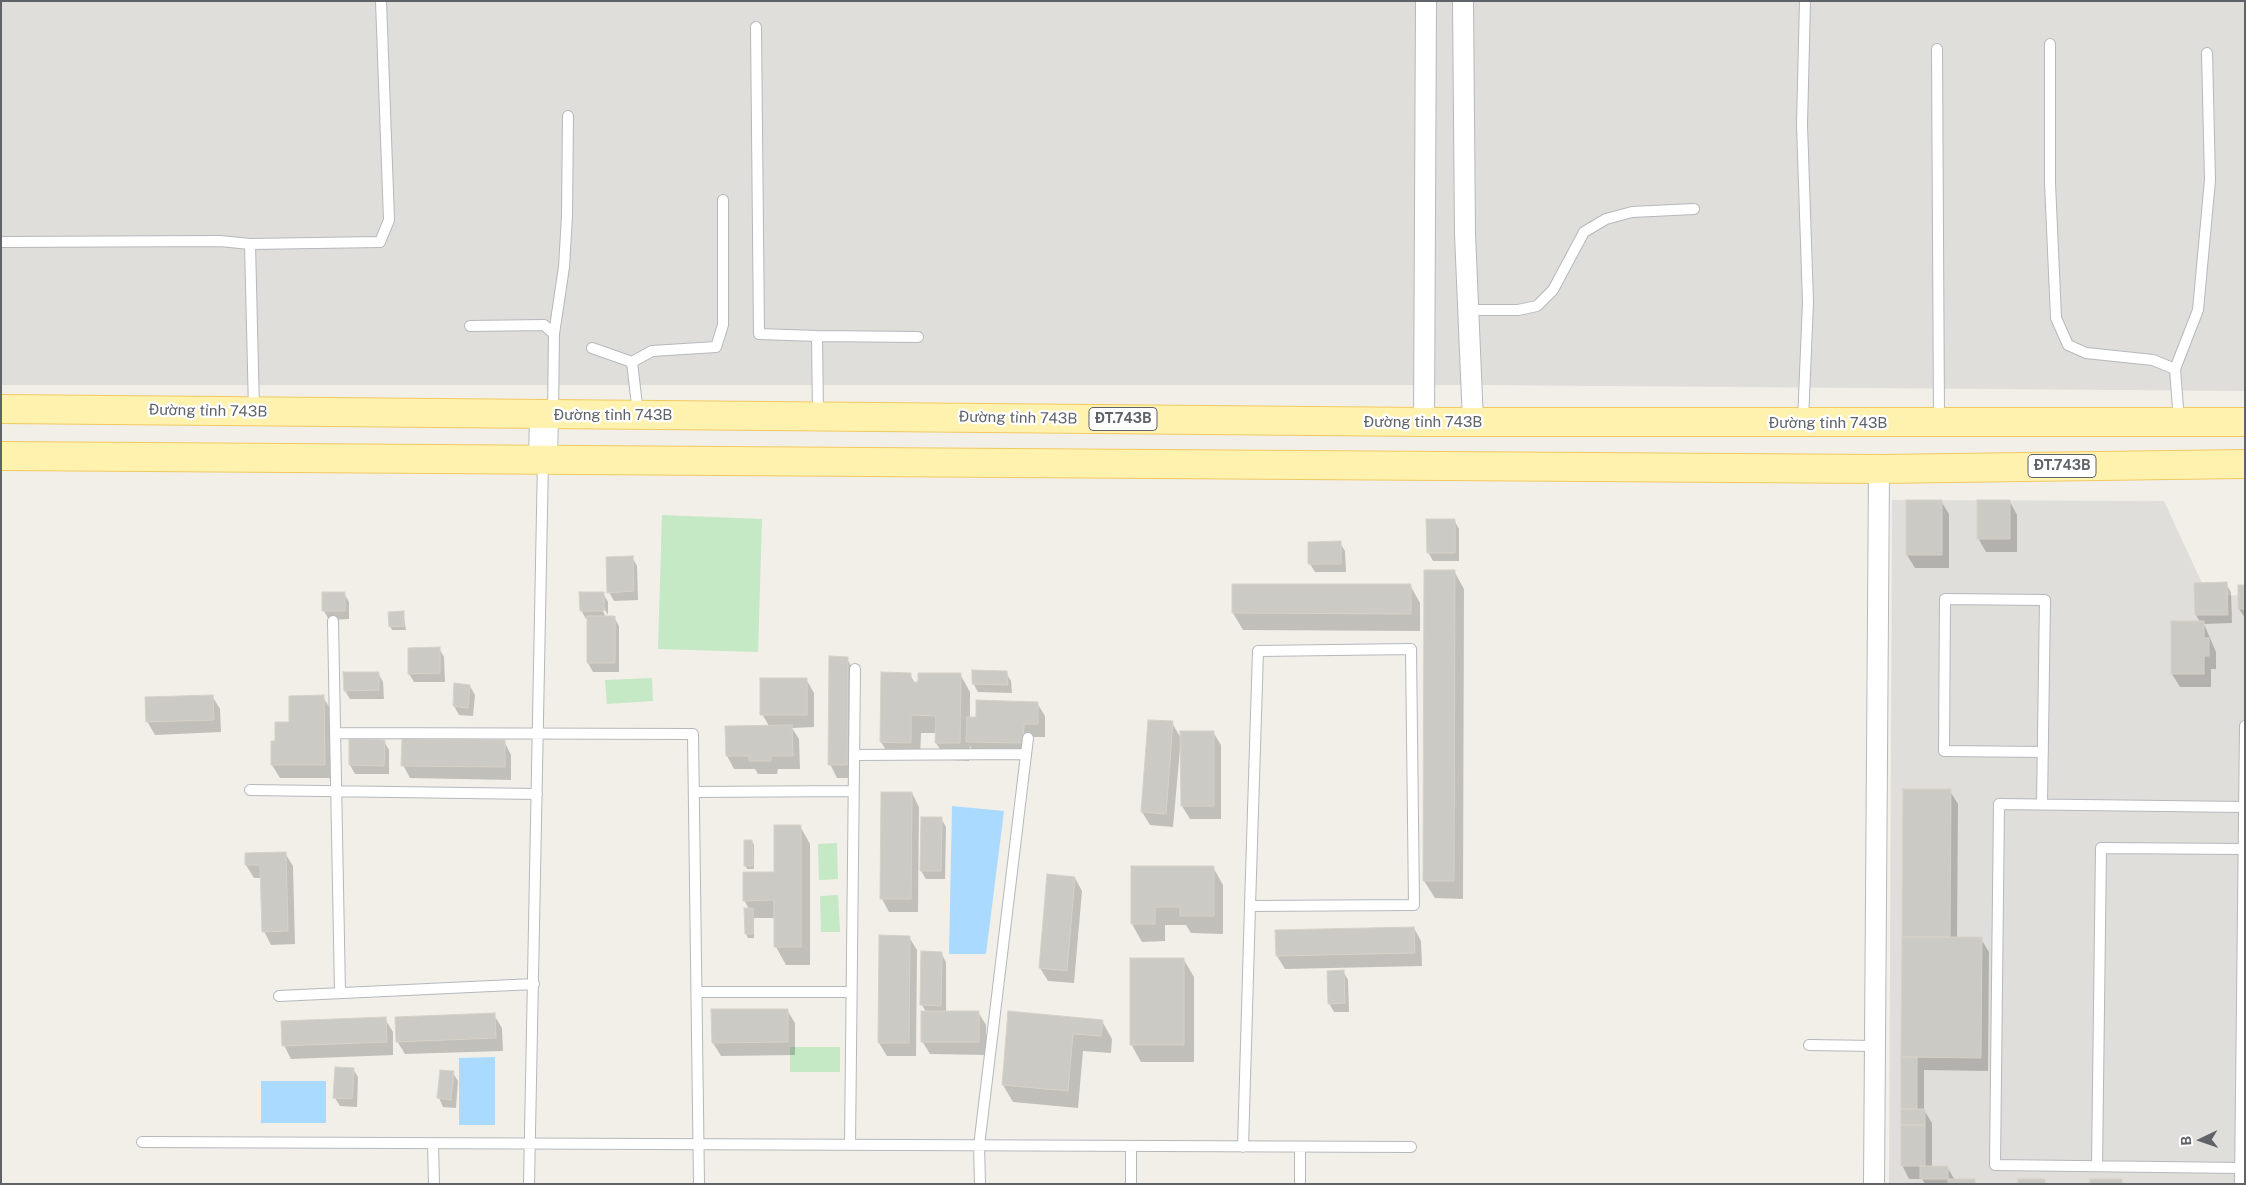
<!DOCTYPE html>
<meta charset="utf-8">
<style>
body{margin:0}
#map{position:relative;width:2246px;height:1185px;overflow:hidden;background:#f1efe8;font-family:"Public Sans",sans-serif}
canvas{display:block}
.frame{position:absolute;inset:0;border:2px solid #5f6368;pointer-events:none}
.north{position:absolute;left:2176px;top:1115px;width:50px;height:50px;-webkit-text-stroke:4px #fff;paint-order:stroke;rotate:267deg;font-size:14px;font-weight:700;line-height:20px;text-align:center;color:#5f6368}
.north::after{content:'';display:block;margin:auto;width:18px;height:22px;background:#5f6368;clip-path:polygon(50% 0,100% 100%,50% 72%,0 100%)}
</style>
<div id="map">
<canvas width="2246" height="1185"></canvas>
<div class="frame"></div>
<div class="north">B</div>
</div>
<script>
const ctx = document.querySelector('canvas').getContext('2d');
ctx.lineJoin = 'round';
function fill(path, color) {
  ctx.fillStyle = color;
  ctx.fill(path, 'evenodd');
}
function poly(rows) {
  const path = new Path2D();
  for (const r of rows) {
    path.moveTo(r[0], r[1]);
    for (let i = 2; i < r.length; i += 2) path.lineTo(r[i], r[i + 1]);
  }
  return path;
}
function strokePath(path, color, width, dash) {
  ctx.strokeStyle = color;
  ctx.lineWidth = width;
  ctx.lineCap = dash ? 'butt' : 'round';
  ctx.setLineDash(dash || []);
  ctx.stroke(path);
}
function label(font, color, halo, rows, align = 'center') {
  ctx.font = font + ' "Public Sans",sans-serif';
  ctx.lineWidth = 4.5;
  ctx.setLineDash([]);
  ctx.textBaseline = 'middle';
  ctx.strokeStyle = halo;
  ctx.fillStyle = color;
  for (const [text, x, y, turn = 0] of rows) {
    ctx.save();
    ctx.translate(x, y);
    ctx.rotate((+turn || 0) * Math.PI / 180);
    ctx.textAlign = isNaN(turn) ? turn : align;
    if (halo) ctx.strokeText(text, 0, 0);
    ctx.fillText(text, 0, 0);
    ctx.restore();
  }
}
fill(poly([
 [1,1,2245,1,2245,391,1476,385,1,385],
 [1892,500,2164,501,2208,596,2245,595,2245,1184,1889,1184]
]), '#e0deda');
fill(poly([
 [662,515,762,519,758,652,658,649],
 [652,678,653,701,607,704,605,680],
 [837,843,838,879,819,880,818,844],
 [838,895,840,932,821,932,820,896],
 [790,1047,840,1047,840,1072,790,1072]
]), '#c5e8c5');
fill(poly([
 [952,806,1004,811,986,954,949,954],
 [495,1057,495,1125,459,1125,459,1058],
 [261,1081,326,1081,326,1123,261,1123]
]), '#aadaff');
fill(poly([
 [1941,501,1949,514,1949,568,1915,568,1907,555],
 [2010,502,2017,515,2017,552,1986,552,1978,538],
 [1454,520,1459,529,1459,561,1433,561,1428,552],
 [1340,543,1345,551,1346,572,1315,572,1310,564],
 [632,557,637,566,638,600,614,601,609,592],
 [1454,571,1464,589,1463,899,1435,898,1424,881],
 [2195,584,2226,584,2231,592,2232,623,2204,624,2216,652,2216,669,2211,669,2211,687,2180,687,2172,674,2200,622,2196,615],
 [1410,585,1420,603,1420,631,1243,630,1233,613],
 [2245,587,2245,618,2239,609],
 [344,593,349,602,349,619,329,620,324,611,323,594],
 [603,593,608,602,608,615,602,605,600,606,606,617,614,617,619,626,619,672,593,672,588,663,589,619,586,619,581,610],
 [403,612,406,630,392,630,390,626],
 [439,648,444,657,445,682,414,682,409,674],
 [847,659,855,672,854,778,837,778,830,764],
 [378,673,383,682,384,699,350,699,345,691],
 [1006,673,1011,681,1012,693,978,692,973,683],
 [910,674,915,684,960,674,970,692,970,718,977,718,1037,703,1045,716,1045,737,1031,737,1030,756,975,755,970,746,969,761,947,760,936,743,937,733,921,733,920,760,892,760,881,742],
 [806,679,814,693,814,727,792,728,799,739,800,769,778,769,777,774,758,774,755,769,734,769,727,756,769,726,762,714],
 [456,685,470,686,475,695,473,716,459,715,454,706],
 [212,696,220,709,221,732,155,735,147,721],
 [323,697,331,710,332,778,280,778,272,765,276,742,290,723],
 [1172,723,1181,738,1173,827,1150,825,1142,812],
 [1213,732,1221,745,1221,819,1190,819,1182,806,1181,733],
 [350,741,384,741,389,750,389,774,355,774,350,765],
 [504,741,511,755,511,780,410,778,403,765],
 [1950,791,1958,804,1957,938,1981,939,1989,952,1988,1071,1924,1070,1924,1110,1932,1123,1932,1167,1947,1167,1955,1180,1974,1180,1976,1184,1925,1184,1922,1179,1909,1179,1902,1165],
 [912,793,919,807,918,912,889,912,882,899],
 [941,818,946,827,945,879,926,879,921,871],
 [800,826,810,844,810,965,786,965,776,947,775,918,754,918,754,938,748,938,746,934,749,909,744,900,775,874],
 [752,841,754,845,754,869,747,869,745,865],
 [285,853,293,866,295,944,271,945,264,931,262,878,254,878,246,865],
 [1132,867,1213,867,1223,885,1223,934,1191,933,1186,925,1165,925,1165,941,1142,942,1132,924],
 [1075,878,1082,891,1074,983,1048,981,1040,968],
 [1414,928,1421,941,1422,966,1285,969,1277,956],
 [909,937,917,950,916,1056,887,1056,879,1043],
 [941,953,946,962,946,1012,978,1012,986,1025,986,1055,930,1054,922,1041,926,1012,922,1005],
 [1184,960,1194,977,1194,1062,1141,1062,1131,1044],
 [1343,971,1348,980,1349,1012,1334,1012,1329,1003],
 [787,1010,795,1023,795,1055,721,1056,713,1043,713,1011],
 [1009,1013,1102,1021,1112,1039,1111,1053,1083,1051,1078,1108,1013,1102,1003,1085],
 [494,1015,502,1028,503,1051,405,1054,397,1041],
 [385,1019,393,1032,393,1055,291,1059,284,1045],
 [353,1069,358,1077,357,1107,340,1106,335,1098],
 [453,1073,458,1081,456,1108,443,1107,439,1098]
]), '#0003');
const building = poly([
 [1906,500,1942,500,1942,555,1906,555,1906,500],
 [1977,500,2010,500,2010,539,1977,539,1977,500],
 [1426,519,1455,519,1455,553,1427,553,1426,519],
 [1341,541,1341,564,1308,564,1308,542,1341,541],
 [633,556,634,591,607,593,606,557,633,556],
 [1424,570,1455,570,1454,881,1423,881,1424,570],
 [2227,582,2228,615,2195,615,2194,583,2227,582],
 [1232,584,1411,584,1411,614,1232,613,1232,584],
 [2238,585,2245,585,2245,609,2238,609,2238,585],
 [322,592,345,592,345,611,322,611,322,592],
 [579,592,604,592,604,611,580,611,579,592],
 [404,611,404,626,389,627,388,612,404,611],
 [587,616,615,616,615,663,587,663,587,616],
 [2171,621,2204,621,2204,638,2209,638,2209,656,2204,656,2204,674,2171,674,2171,621],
 [440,647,440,673,408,674,408,648,440,647],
 [829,656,848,657,847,765,828,765,829,656],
 [972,670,1007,671,1008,685,972,684,972,670],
 [343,672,379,672,379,690,344,691,343,672],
 [881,672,911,673,911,682,918,682,918,673,961,673,960,743,935,743,936,716,911,715,911,743,880,742,881,672],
 [760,678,807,678,807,715,760,715,760,678],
 [454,683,470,685,468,708,453,706,454,683],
 [213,695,214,720,146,722,145,697,213,695],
 [324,695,325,765,271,765,271,741,275,741,275,722,289,722,289,696,324,695],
 [976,700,1038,702,1038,724,1024,724,1023,743,966,742,967,717,976,717,976,700],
 [1148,720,1173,721,1166,814,1141,812,1148,720],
 [792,725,793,756,771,756,771,761,749,761,749,756,726,756,725,726,792,725],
 [1180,731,1214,731,1214,806,1181,806,1180,731],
 [349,739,385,740,384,766,349,765,349,739],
 [402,739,505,740,505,767,401,766,402,739],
 [1903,789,1951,789,1950,937,1902,937,1903,789],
 [881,792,912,792,911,899,880,899,881,792],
 [921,817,942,817,941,871,920,871,921,817],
 [774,825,801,825,801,947,774,947,774,900,743,901,743,872,774,872,774,825],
 [744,840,752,840,753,866,744,866,744,840],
 [286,852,288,931,262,932,260,865,245,865,245,853,286,852],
 [1131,866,1214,866,1214,916,1180,916,1180,907,1155,907,1155,924,1131,924,1131,866],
 [1047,874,1075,877,1067,971,1039,968,1047,874],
 [744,908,753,908,753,934,745,934,744,908],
 [1414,927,1415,953,1276,956,1275,930,1414,927],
 [879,935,910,936,909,1043,878,1043,879,935],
 [1902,937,1982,937,1981,1058,1901,1057,1902,937],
 [921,951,942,952,941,1006,920,1005,921,951],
 [1130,958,1184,958,1184,1045,1130,1045,1130,958],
 [1344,970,1345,1003,1328,1004,1327,971,1344,970],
 [711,1009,788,1009,788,1042,712,1043,711,1009],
 [921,1011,979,1011,979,1042,921,1042,921,1011],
 [1008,1011,1103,1020,1101,1036,1073,1034,1068,1091,1002,1085,1008,1011],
 [495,1013,496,1038,396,1042,395,1017,495,1013],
 [386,1017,387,1042,282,1046,281,1021,386,1017],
 [1901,1057,1917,1057,1917,1109,1901,1109,1901,1057],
 [335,1067,354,1068,352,1099,333,1098,335,1067],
 [440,1070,454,1071,451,1100,437,1098,440,1070],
 [1901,1109,1925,1109,1925,1125,1901,1125,1901,1109],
 [1901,1125,1925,1125,1925,1166,1901,1166,1901,1125],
 [1920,1166,1948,1166,1948,1179,1920,1179,1920,1166],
 [1948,1179,1975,1179,1975,1184,1948,1184,1948,1179],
 [2018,1179,2045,1179,2045,1184,2018,1184,2018,1179],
 [2090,1179,2122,1179,2122,1184,2090,1184,2090,1179]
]);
fill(building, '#cccac5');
strokePath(building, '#d6d1c6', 1);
const lane = poly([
 [756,27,759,334,817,336,818,415],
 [2050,44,2050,183,2056,318,2068,345,2086,353,2153,360,2175,369,2179,421],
 [1937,49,1939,420],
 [1,242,220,241,250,244,254,410],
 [250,244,380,242,389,220,381,1],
 [1469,310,1518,310,1537,306,1553,290,1584,232,1606,219,1632,212,1694,209],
 [470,326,544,325,554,334,553,413],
 [554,334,564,267,567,216,568,116],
 [817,336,918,337],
 [592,348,632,362],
 [2175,369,2198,310,2210,180,2207,53],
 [638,414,632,362,652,351,716,347,723,325,723,200],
 [1803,421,1808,302,1802,125,1805,1],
 [333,621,340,993],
 [335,733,693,734,699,1184],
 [854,755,1026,754],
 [250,790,537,794],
 [694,792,853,791],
 [2042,804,2045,600,1945,599,1944,751,2043,752],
 [697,992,851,992],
 [279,996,534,984],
 [1809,1045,1875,1046],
 [142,1142,1411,1147],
 [433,1144,434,1184],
 [850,1145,855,669],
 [1131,1146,1131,1184],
 [1243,1147,1250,906,1258,651,1411,649,1414,905,1250,906],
 [1300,1147,1300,1184],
 [2097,1166,2101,848,2243,849],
 [2240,1168,1995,1165,1999,804,2244,807],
 [529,1184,543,460],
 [980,1184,979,1146,1028,738],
 [2240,1184,2245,726]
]);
const street = poly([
 [1463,1,1465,234,1473,422],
 [1424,422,1426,1],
 [1874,1184,1879,469]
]);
const secondary = poly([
 [543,459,544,414]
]);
const primary = poly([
 [1,409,1424,422,2245,422],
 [1,456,1879,469,2245,464]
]);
strokePath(lane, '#b5b8bc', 12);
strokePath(street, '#b5b8bc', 22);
strokePath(secondary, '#b6babf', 30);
strokePath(primary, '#f2c960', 30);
strokePath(lane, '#fff', 10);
strokePath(street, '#fff', 20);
strokePath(secondary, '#fff', 28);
strokePath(primary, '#fff2af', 28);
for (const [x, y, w] of [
 [1123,419,68],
 [2062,466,68]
]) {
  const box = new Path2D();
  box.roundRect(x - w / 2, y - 11.5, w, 23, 4);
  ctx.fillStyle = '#fff';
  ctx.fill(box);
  strokePath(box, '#5f6368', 1);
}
label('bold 14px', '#5f6368', null, [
 ["ĐT.743B",1123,419],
 ["ĐT.743B",2062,466]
]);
label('15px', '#5f6368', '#fff', [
 ["Đường tỉnh 743B",208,411,1],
 ["Đường tỉnh 743B",613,415],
 ["Đường tỉnh 743B",1018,418,1],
 ["Đường tỉnh 743B",1423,422],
 ["Đường tỉnh 743B",1828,423]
]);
</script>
